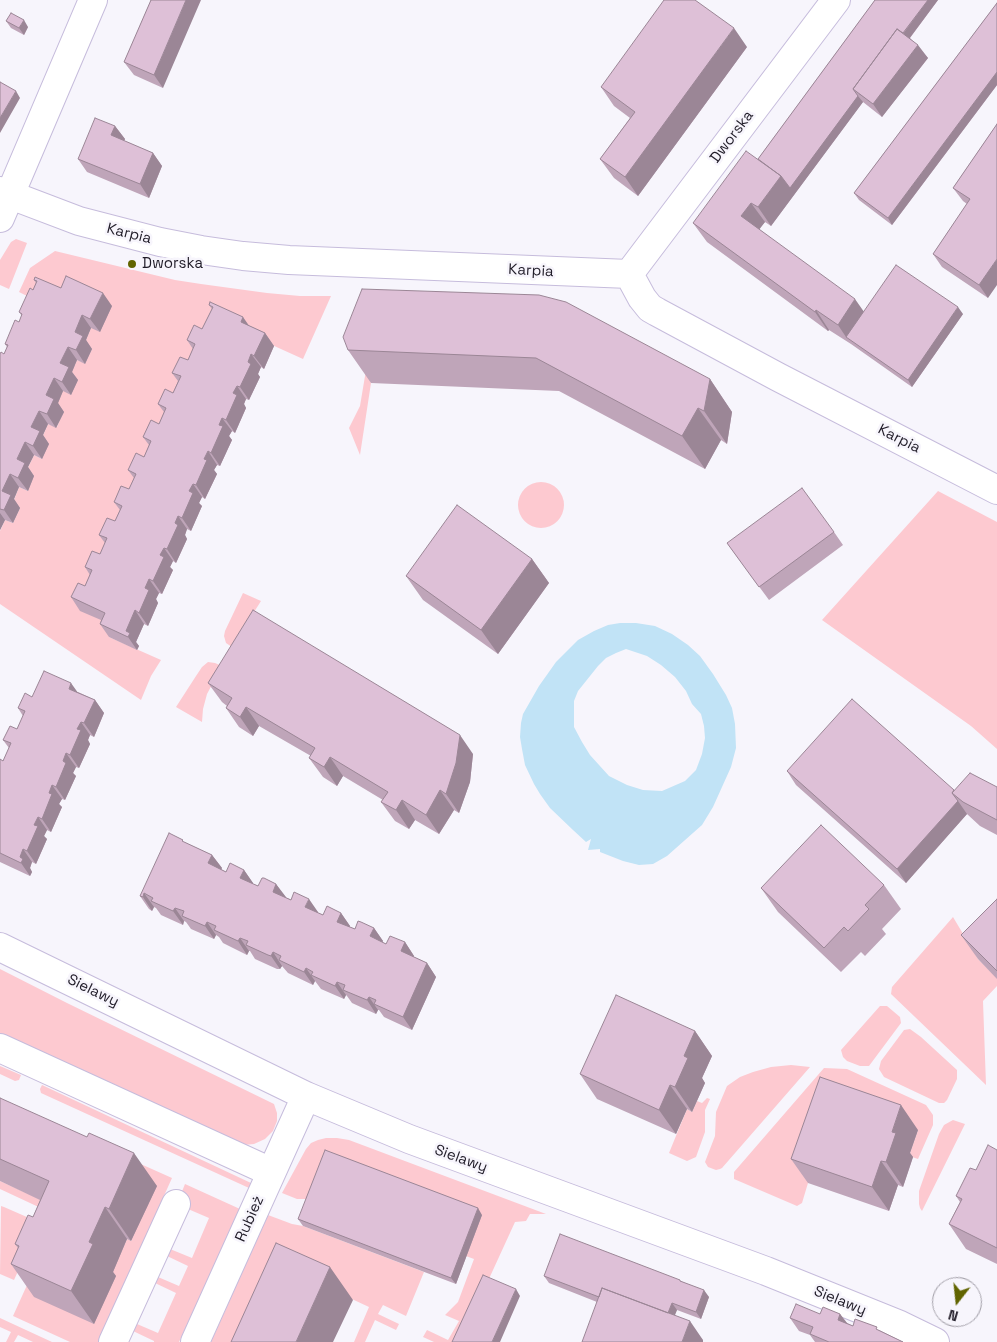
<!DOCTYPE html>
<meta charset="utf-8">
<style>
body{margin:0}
#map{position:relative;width:997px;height:1342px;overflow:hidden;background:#f7f5fc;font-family:"Space Grotesk",sans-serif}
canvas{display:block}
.north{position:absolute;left:932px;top:1277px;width:50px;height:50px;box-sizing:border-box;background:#f7f5fc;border:1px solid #a19ea7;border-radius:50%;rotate:196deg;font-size:14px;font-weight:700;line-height:20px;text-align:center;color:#201c28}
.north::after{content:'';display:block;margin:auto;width:18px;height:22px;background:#616400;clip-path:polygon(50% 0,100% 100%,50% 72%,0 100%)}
</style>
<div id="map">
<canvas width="997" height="1342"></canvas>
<div class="north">N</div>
</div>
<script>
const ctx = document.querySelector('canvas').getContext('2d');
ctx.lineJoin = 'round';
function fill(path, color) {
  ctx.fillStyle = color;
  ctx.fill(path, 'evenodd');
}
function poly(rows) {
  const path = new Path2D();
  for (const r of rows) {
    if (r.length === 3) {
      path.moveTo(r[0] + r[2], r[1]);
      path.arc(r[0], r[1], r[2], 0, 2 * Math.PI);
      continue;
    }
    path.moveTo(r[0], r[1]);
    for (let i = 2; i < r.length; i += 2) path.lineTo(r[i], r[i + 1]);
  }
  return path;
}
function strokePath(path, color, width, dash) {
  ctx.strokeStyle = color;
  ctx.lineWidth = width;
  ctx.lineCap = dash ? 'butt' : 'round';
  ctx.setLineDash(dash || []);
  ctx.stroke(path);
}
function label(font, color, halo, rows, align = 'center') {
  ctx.font = font + ' "Space Grotesk",sans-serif';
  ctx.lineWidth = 5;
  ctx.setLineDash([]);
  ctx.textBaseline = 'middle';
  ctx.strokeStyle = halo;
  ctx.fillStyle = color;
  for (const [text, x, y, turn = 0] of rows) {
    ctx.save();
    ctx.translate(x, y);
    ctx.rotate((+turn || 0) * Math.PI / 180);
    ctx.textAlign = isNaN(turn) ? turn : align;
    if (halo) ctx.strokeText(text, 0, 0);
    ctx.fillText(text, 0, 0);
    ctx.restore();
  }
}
fill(poly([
 [16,239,27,243,9,289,0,285,0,260,11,242],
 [55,251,175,280,201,284,267,293,300,296,331,296,303,359,250,335,109,637,161,660,151,676,141,700,0,604,0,531,5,520,13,523,20,508,12,505,19,487,28,491,26,472,34,455,42,459,41,440,48,424,57,427,63,412,55,408,77,360,85,363,92,349,84,345,91,328,99,332,19,292,30,268],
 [366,370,371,383,360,455,349,428,360,406],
 [541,505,23],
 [938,491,997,522,997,749,971,726,822,620],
 [243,593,261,601,232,647,226,643,224,636,225,631],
 [208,662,215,663,222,666,207,694,203,709,202,722,176,707,196,676,202,667],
 [953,917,978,959,997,978,997,986,983,1001,986,1085,891,994,892,987],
 [0,969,67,1003,274,1104,277,1113,277,1121,273,1131,265,1139,254,1144,244,1145,233,1143,0,1034],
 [880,1006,887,1006,900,1017,901,1023,869,1066,860,1066,847,1061,843,1057,841,1050],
 [910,1029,921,1037,957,1070,957,1079,947,1100,944,1103,939,1103,884,1077,879,1069,881,1061,904,1030],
 [791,1065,810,1067,722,1168,720,1169,716,1170,708,1167,705,1162,715,1136,716,1112,727,1086,740,1077,753,1072,771,1067],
 [0,1066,21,1075,19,1080,15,1081,0,1074],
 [824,1068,847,1069,926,1105,933,1115,933,1125,918,1159,909,1156,918,1130,808,1183,802,1203,797,1206,734,1179,734,1172],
 [42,1085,251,1183,249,1188,41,1093,40,1089],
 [707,1098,710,1099,705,1110,705,1132,696,1157,687,1161,669,1153,687,1109,692,1112,697,1101,702,1103],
 [31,1115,172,1178,98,1342,70,1342,13,1316,32,1274,111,1274,127,1239,132,1241],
 [953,1120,965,1124,922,1211,920,1208,919,1204,919,1191,939,1134,944,1125],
 [326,1138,337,1138,349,1140,546,1214,530,1214,526,1221,515,1222,460,1342,434,1342,423,1337,427,1330,448,1340,459,1321,445,1315,458,1302,474,1259,313,1199,297,1199,282,1193,306,1149,311,1143,318,1140],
 [0,1181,55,1206,45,1210,0,1189],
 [185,1184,240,1209,179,1342,154,1342,154,1341,133,1331,137,1324,158,1333,176,1293,155,1283,158,1277,179,1286,188,1266,167,1256,170,1249,192,1258,209,1218,188,1209,190,1204,179,1199],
 [1,1206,4,1207,36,1221,38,1227,14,1280,0,1274],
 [268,1215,292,1224,303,1226,424,1272,406,1316,383,1305,378,1314,399,1324,396,1330,375,1320,365,1342,354,1342,369,1307,326,1287,243,1342,211,1342],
 [0,1318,52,1342,33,1342,18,1335,14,1342,6,1342,11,1332,0,1327]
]), '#fdc9d0');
fill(poly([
 [620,623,636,623,655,626,672,634,688,645,700,656,713,674,726,695,732,708,735,724,736,748,731,767,713,807,702,825,667,856,653,864,639,865,623,861,600,852,600,849,588,850,591,839,586,842,573,830,550,808,540,794,534,784,525,765,522,749,520,737,521,723,523,714,539,686,556,662,578,640,594,631,608,625],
 [626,649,647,656,661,665,675,677,686,691,692,704,701,714,704,726,705,738,702,754,696,770,685,781,662,791,643,790,627,785,609,776,590,755,582,742,574,727,574,701,578,691,598,666,606,658,616,653]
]), '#c1e3f6');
const street = poly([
 [0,191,79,221,160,242,201,250,243,256,289,260,629,274],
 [0,218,93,0],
 [629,274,642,298,650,308,657,312,778,377,997,490],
 [629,274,836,0],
 [0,947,306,1096,409,1139,766,1271,900,1325,935,1342],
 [0,1048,271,1172],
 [113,1342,176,1204],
 [195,1342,306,1096]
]);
strokePath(street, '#c6bcdc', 30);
strokePath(street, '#fff', 28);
fill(poly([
 [151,0,163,88,134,75,124,62],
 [875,0,938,0,910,38,928,58,882,117,863,102,771,226,765,222,759,229,864,312,963,314,912,387,851,344,829,330,828,331,707,242,693,223,758,159],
 [997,3,997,85,892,225,859,200,854,193],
 [6,21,28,27,24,35,11,28],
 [747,47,638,196,614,178,600,159,630,118,614,106,601,87],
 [997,124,988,298,942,267,933,254,967,204,963,201,953,188],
 [115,126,125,139,124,141,153,153,162,166,149,198,87,172,78,159],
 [34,280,61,288,112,306,100,332,91,328,86,340,92,349,85,364,77,360,72,372,78,380,71,395,63,391,58,403,64,412,56,428,48,424,43,435,49,444,42,459,34,455,28,467,34,476,28,491,19,487,14,499,20,508,13,523,5,520,0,530,0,354,4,354,7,347,5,344,19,322,22,316,19,312,33,290,36,283],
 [362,289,710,379,732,412,727,444,721,440,705,469,559,391,371,383,348,350],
 [209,305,250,326,265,333,274,346,264,369,261,367,258,374,260,377,249,400,246,399,244,404,246,408,235,433,232,431,229,436,232,440,220,466,217,465,214,470,217,474,205,499,202,497,199,503,202,506,191,531,187,529,185,535,187,539,176,563,173,561,170,567,173,570,162,594,159,593,156,599,158,603,148,626,144,624,136,642,139,646,137,650,109,637,100,624,101,620,80,611,71,597,85,586,90,575,85,567,100,554,105,543,99,535,115,521,120,510,114,502,129,489,134,478,128,470,144,457,149,445,143,437,159,424,164,412,158,404,173,393,178,381,172,373,188,360,193,349,187,340,202,329,212,309],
 [834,532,843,545,769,600,727,543],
 [532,559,549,583,498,654,423,600,406,576],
 [208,683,473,754,470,782,459,813,454,810,439,834,415,820,409,829,395,821,381,802,383,800,343,776,337,786,323,777,309,758,311,756,259,726,253,736,239,727,226,708,227,706,222,702],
 [78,692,95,700,104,713,94,737,90,735,88,740,90,744,79,768,76,767,73,773,76,776,65,800,62,799,59,804,62,807,51,832,47,830,44,836,47,839,36,864,32,862,30,868,32,872,30,876,0,862,0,759,3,761,9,748,3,740,17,729,23,716,18,708,32,697],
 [787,771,954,790,997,787,997,835,980,826,967,814,906,883,796,785],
 [184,842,212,855,222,868,221,869,226,872,244,870,253,883,253,884,258,886,276,884,285,897,318,912,318,913,323,915,341,913,350,926,350,927,355,929,374,928,383,941,382,942,386,944,405,942,414,956,414,957,427,963,436,977,412,1030,384,1017,379,1010,378,1010,376,1014,352,1003,347,996,346,995,344,999,321,989,315,981,313,985,288,973,282,966,280,969,277,969,255,959,250,951,249,951,247,955,223,943,219,937,216,935,214,939,191,929,186,922,184,921,183,925,161,915,156,908,154,907,152,911,149,909,140,896],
 [884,885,901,909,882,929,886,934,865,956,861,952,841,972,778,912,761,888],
 [997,899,997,979,978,959,961,935],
 [695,1031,712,1056,702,1078,705,1083,692,1112,687,1109,676,1134,597,1099,580,1074],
 [0,1098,157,1186,131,1241,127,1239,113,1272,116,1276,94,1324,34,1297,11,1264,18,1248,15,1244,33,1217,40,1200,0,1181],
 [918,1130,910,1153,913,1157,903,1187,898,1185,889,1211,808,1183,791,1159],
 [997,1150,997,1264,966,1249,949,1224,960,1202,956,1196,976,1170],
 [482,1215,456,1284,303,1226,298,1219],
 [544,1276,681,1281,709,1297,701,1319,677,1310,674,1315,703,1340,597,1302,549,1283],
 [820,1314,840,1314,847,1323,853,1326,879,1330,903,1342,815,1342,810,1335,799,1331,790,1318]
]), '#bfa5b9');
fill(poly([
 [186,0,201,0,163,88,154,75],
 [928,0,938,0,865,98,859,94],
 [24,20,28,27,24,35,19,28],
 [734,28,747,47,638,196,625,177],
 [918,45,928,58,882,117,873,104],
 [997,72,997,85,892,225,888,218],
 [16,91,20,98,0,133,0,118],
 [858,96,863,102,771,226,758,207,781,176],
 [115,126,125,139,121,148,111,135],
 [153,153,162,166,149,198,140,184],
 [751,203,765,222,755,235,741,216],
 [997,259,997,285,988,298,979,285],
 [103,293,112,306,100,332,90,319],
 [855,299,869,319,846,337,838,325],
 [958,307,963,314,912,387,908,380],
 [816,310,829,330,828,331,815,312],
 [82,315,91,328,86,340,92,349,85,364,76,350,75,332],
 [243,317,252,330,241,322],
 [265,333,274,346,264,369,254,356],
 [68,347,77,360,72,372,78,380,71,395,62,382,60,363],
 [251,354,261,367,258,374,260,377,249,400,240,387,248,362],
 [54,378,63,391,58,403,64,412,56,428,47,414,46,395],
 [710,379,732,412,727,444,704,411],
 [237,386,246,399,244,404,246,408,235,433,226,420,233,393],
 [698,408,721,440,705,469,682,436],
 [39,411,48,424,43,435,49,444,42,459,33,446,31,427],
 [222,418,232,431,229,436,232,440,220,466,211,453,219,425],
 [25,442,34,455,28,467,34,476,28,491,18,478,17,459],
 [208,451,217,465,214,470,217,474,205,499,196,485,204,459],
 [10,474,19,487,14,499,20,508,13,523,4,510,2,491],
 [193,484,202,497,199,503,202,506,191,531,182,518,189,491],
 [0,513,5,520,0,530],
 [178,516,187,529,185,535,187,539,176,563,167,549,175,523],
 [164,548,173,561,170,567,173,570,162,594,153,581,160,555],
 [532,559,549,583,498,654,481,630],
 [149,579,159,593,156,599,158,603,148,626,139,613,145,588],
 [135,610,144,624,136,642,139,646,137,650,128,637,126,631],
 [71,683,81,697,69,689],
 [95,700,104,713,94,737,84,723],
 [246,707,259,726,253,736,240,717],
 [81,722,90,735,88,740,90,744,79,768,70,755,77,729],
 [460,735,473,754,470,782,459,813,446,794],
 [66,753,76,767,73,773,76,776,65,800,56,787,63,761],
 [330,757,343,776,337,786,324,767],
 [52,785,62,799,59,804,62,807,51,832,42,819,49,793],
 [440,790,454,810,439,834,426,815],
 [402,800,415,820,409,829,396,810],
 [958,801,967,814,906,883,897,869],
 [38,817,47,830,44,836,47,839,36,864,27,851,34,825],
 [23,849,32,862,30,868,32,872,30,876,21,863,20,857],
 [212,855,222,868,218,876,208,863],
 [244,870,253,883,250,892,240,878],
 [276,884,286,897,282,905,273,892],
 [144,893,154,907,152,911,143,897],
 [309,899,318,912,315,920,305,907],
 [175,908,184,921,183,925,173,911],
 [341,913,350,926,346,935,337,922],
 [207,922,216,935,214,939,205,926],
 [374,928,383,941,379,949,370,936],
 [240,938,249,951,247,955,238,941],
 [405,942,414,956,410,965,401,951],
 [273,952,282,966,280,969,271,956],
 [427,963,436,977,412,1030,403,1017],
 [306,968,315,981,313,985,304,972],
 [337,982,346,995,344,999,335,986],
 [369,997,378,1010,376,1014,367,1000],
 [695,1031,712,1056,702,1078,705,1083,692,1112,675,1087,684,1056],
 [670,1085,687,1109,676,1134,659,1110],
 [901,1105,918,1130,910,1153,913,1157,903,1187,886,1162,892,1132],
 [134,1153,157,1186,131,1241,109,1209],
 [881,1161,898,1185,889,1211,872,1187],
 [105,1207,127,1239,113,1272,116,1276,94,1324,71,1291,89,1242],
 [478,1208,482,1215,456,1284,451,1278],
 [330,1267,353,1300,333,1342,296,1342],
 [516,1289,520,1296,500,1342,492,1342],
 [704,1290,709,1297,701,1319,696,1312],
 [672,1303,677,1310,670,1328,665,1321],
 [840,1314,850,1327,838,1320],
 [690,1321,703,1340,703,1342,682,1342]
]), '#9b8696');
const building = poly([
 [151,0,186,0,154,75,124,62,151,0],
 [664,0,695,0,734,28,625,177,600,159,635,112,601,87,664,0],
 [875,0,928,0,903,33,897,29,853,89,858,96,790,188,781,176,758,159,875,0],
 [997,3,997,72,888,218,854,193,997,3],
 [11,13,24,20,19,28,6,21,11,13],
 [897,29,918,45,873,104,853,89,897,29],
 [0,82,16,91,0,118,0,82],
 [95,118,115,126,111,135,153,153,140,184,78,159,95,118],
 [997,124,997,259,979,285,933,254,970,199,953,188,997,124],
 [746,151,781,176,758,207,751,203,741,216,855,299,838,325,816,310,815,312,693,223,746,151],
 [896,265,958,307,908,380,846,337,896,265],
 [66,276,103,293,90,319,82,315,75,332,83,336,76,350,68,347,60,363,69,367,62,382,54,378,46,395,54,399,47,414,39,411,31,427,40,431,33,446,25,442,17,459,25,463,18,478,10,474,2,491,11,495,4,510,0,509,0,354,1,352,4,354,8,345,5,344,15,320,19,322,22,314,19,312,30,288,33,290,37,281,34,280,35,277,61,288,66,276],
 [362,289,539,295,566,302,710,379,704,411,698,408,682,436,536,358,348,350,343,337,362,289],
 [210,302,243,317,241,322,265,333,254,356,251,354,248,362,251,364,240,387,237,386,233,393,237,395,226,420,222,418,219,425,223,426,211,453,208,451,204,459,207,460,196,485,193,484,189,491,193,493,182,518,178,516,175,523,178,525,167,549,164,548,160,555,164,557,153,581,149,579,145,588,149,590,139,613,135,610,126,631,130,633,128,637,100,624,105,613,71,597,78,583,85,586,92,570,85,567,92,551,100,554,107,538,99,535,107,518,115,521,122,506,114,502,115,500,121,486,129,489,136,474,128,470,129,468,136,453,144,457,151,441,143,437,151,420,159,424,166,408,158,404,165,389,173,393,181,376,172,373,180,357,188,360,195,344,187,340,194,325,202,329,213,307,209,305,210,302],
 [802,488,834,532,759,587,727,543,802,488],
 [457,505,532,559,481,630,406,576,457,505],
 [253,610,460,735,456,763,446,794,440,790,426,815,402,800,396,810,381,802,388,792,330,757,324,767,309,758,315,748,246,707,240,717,226,708,232,698,208,683,253,610],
 [44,671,71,683,69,689,95,700,84,723,81,722,77,729,81,730,70,755,66,753,63,761,66,763,56,787,52,785,49,793,52,794,42,819,38,817,34,825,38,826,27,851,23,849,20,857,23,859,21,863,0,853,0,759,3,761,11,743,3,740,10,726,17,729,25,711,18,708,25,693,32,697,44,671],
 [852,699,954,790,952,793,958,801,897,869,787,771,852,699],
 [970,773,997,787,997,820,963,802,952,793,970,773],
 [821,825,884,885,865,905,869,909,848,931,844,927,824,948,761,888,821,825],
 [169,833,183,840,182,841,212,855,208,863,226,872,230,863,244,870,240,878,258,886,262,878,264,878,276,884,273,892,291,900,294,892,309,899,305,907,323,915,327,906,341,913,337,922,355,929,358,921,361,922,374,928,370,936,386,944,390,936,405,942,401,951,427,963,403,1017,374,1004,376,1000,369,997,367,1000,343,990,345,985,337,982,335,986,311,975,313,972,306,968,304,972,279,960,281,956,273,952,271,956,268,955,246,945,248,941,240,938,238,941,214,930,216,926,207,922,205,926,182,916,184,911,175,908,173,911,151,901,153,898,144,893,143,897,140,896,169,833],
 [997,899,997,971,961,935,997,899],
 [616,995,695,1031,684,1056,688,1058,675,1087,670,1085,659,1110,580,1074,616,995],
 [820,1077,901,1105,892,1132,896,1133,886,1162,881,1161,872,1187,791,1159,820,1077],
 [0,1098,87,1137,89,1133,134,1153,109,1209,105,1207,89,1242,93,1244,71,1291,11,1264,19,1246,15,1244,28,1215,33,1217,49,1181,0,1159,0,1098],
 [988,1145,997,1150,997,1248,949,1224,962,1199,956,1196,970,1168,976,1170,988,1145],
 [325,1150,478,1208,451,1278,298,1219,325,1150],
 [560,1234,680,1280,680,1281,704,1290,696,1312,672,1303,668,1313,602,1288,599,1297,544,1276,560,1234],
 [276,1243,330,1267,296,1342,231,1342,276,1243],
 [483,1275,516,1289,492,1342,452,1342,483,1275],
 [602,1288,690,1321,682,1342,582,1342,602,1288],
 [796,1304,820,1314,823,1307,840,1314,838,1320,853,1326,855,1319,877,1327,876,1329,903,1342,829,1342,810,1334,813,1327,790,1318,796,1304]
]);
fill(building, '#dec0d7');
strokePath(building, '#9b8696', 1);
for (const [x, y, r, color] of [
 [132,264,5,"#616400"]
]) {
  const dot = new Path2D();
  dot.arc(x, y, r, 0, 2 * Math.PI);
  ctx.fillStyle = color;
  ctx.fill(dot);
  strokePath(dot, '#f7f5fc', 2);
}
label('15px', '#201c28', '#f7f5fc', [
 ["Dworska",732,137,-53],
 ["Karpia",129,234,14],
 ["Karpia",531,271,3],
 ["Karpia",899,439,27],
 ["Sielawy",93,991,26],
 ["Sielawy",461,1159,20],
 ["Rubież",250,1219,-66],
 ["Sielawy",840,1301,22]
]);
label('15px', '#201c28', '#f7f5fc', [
 ["Dworska",142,264]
], 'left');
</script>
